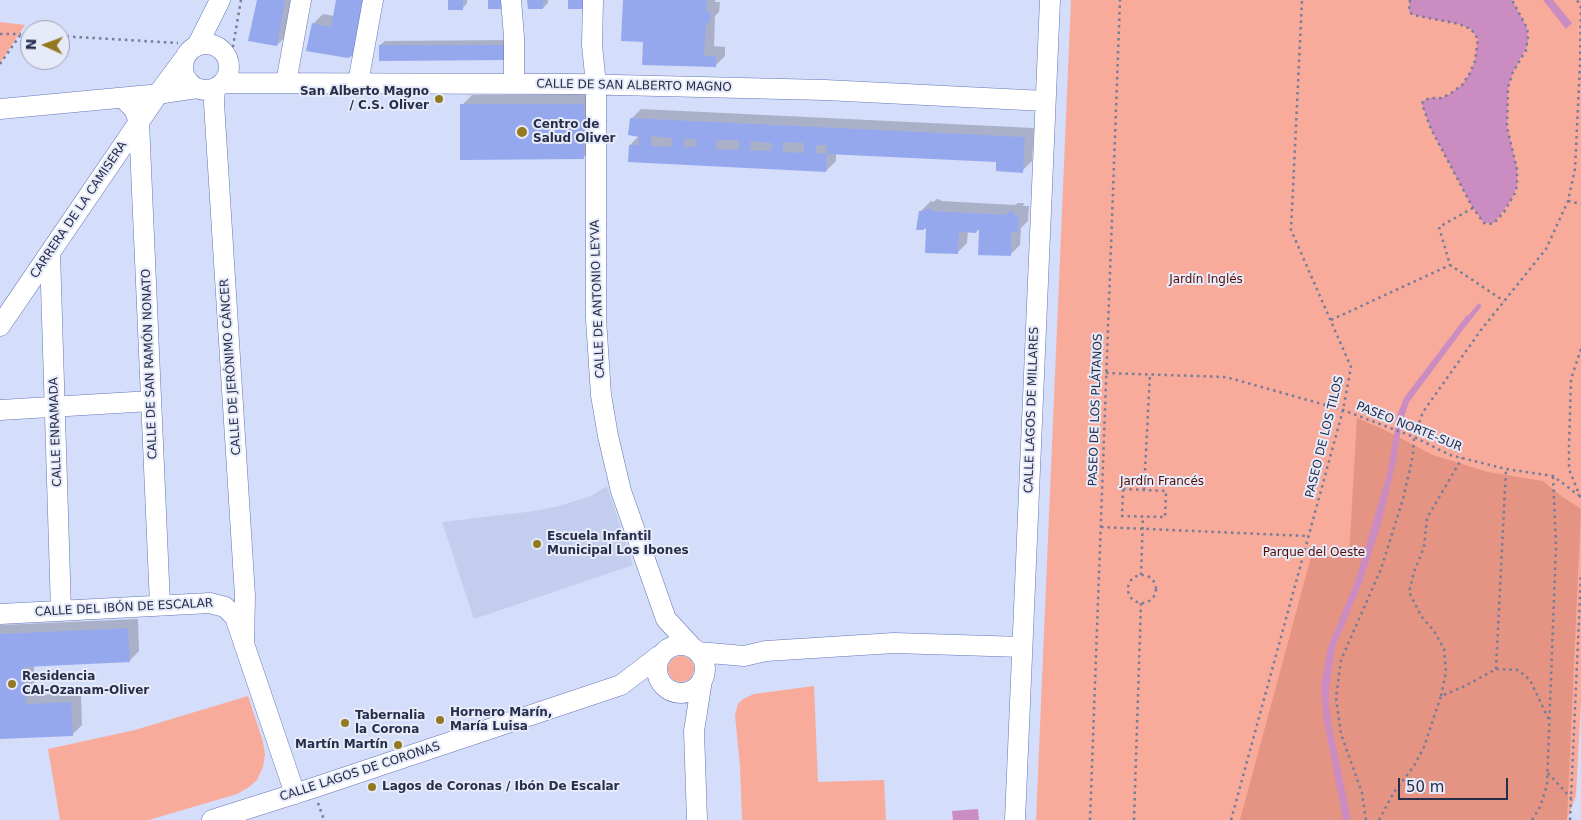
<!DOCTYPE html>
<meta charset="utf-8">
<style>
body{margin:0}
#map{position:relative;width:1581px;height:820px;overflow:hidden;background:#d4ddfa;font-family:"DejaVu Sans",sans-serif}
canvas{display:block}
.north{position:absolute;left:20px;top:20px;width:50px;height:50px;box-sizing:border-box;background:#e6eaf9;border:1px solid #9a9fb3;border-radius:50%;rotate:272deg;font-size:14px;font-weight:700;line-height:20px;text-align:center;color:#272e4a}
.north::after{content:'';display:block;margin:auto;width:18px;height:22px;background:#937a21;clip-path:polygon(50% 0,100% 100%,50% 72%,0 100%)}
.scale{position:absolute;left:1398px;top:778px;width:110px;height:22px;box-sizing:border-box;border:2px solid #272e4a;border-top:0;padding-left:6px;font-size:15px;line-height:18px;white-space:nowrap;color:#272e4a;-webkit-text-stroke:4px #e6eaf9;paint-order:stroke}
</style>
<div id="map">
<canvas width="1581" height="820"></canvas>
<div class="north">N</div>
<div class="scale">50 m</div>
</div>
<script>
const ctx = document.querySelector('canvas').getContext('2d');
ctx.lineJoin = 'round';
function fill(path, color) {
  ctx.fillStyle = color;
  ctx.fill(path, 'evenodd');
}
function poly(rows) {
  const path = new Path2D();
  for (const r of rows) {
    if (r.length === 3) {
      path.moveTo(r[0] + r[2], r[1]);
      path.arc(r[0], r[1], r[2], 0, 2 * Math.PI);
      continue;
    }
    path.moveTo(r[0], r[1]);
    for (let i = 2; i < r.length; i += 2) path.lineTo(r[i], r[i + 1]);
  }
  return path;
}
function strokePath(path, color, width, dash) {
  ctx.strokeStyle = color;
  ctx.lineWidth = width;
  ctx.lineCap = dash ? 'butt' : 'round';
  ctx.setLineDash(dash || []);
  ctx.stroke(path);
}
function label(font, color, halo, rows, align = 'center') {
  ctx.font = font + ' "DejaVu Sans",sans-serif';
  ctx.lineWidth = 4;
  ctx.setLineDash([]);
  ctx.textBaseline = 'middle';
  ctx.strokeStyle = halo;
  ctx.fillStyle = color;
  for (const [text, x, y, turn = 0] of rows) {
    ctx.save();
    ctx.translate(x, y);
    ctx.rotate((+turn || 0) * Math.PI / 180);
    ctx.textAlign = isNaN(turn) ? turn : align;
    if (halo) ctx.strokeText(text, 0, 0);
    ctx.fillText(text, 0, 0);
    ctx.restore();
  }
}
fill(poly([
 [607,486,633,565,474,619,442,522,535,511,559,506,591,496]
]), '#c3cded');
fill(poly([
 [1071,0,1581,0,1581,702,1576,796,1567,820,1036,820],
 [0,22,25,25,0,63],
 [681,669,13],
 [814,686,818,782,884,780,886,820,742,820,740,766,735,715,738,704,743,699,754,694],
 [248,696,263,742,265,754,263,767,257,780,249,787,237,794,149,820,60,820,48,749,135,730]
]), '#f9ab9b');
fill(poly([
 [1357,418,1387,431,1433,455,1488,472,1543,481,1561,496,1581,509,1567,820,1240,820,1311,557,1349,556]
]), '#e59382');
fill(poly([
 [1410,0,1512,0,1527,28,1528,44,1513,72,1508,87,1507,127,1517,169,1517,186,1511,200,1494,223,1484,223,1473,208,1431,129,1422,104,1423,101,1430,98,1441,98,1450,94,1462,85,1470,73,1475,61,1478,39,1471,29,1459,24,1418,16,1412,14,1409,11],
 [1543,0,1553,0,1572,23,1566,29],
 [1467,315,1471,319,1409,402,1401,426,1397,457,1382,520,1363,580,1335,647,1329,690,1329,706,1331,723,1351,819,1343,820,1323,716,1321,685,1328,647,1356,579,1388,471,1397,416,1404,398],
 [978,809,979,820,953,820,952,811]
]), '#cb8cc1');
fill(poly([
 [258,0,293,0,287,35,277,45],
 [337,0,366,42,313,24,323,14,334,16],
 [450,0,467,0,467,3,463,8],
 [529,0,548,0,548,3,543,8],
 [624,0,715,0,715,2,720,2,719,12,715,16,714,46,725,47,725,56,715,66,645,41],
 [513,40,509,59,380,45,385,41],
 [593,94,593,148,583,158,462,105,472,95],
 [641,109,1034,128,1032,161,1022,171,997,161,836,153,836,161,826,171,630,145,640,135,631,119],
 [936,199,941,200,941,201,1015,205,1018,203,1024,203,1023,206,1029,206,1028,221,1021,228,1020,245,1010,255,980,228,976,232,968,231,967,243,957,253,927,227,923,229,921,211,931,201,934,202],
 [138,619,139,651,129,661,34,665,35,695,81,693,82,725,72,735,0,738,0,625]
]), '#0003');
strokePath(poly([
 [1466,322,1479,306]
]), '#cb8cc1', 4.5);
fill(poly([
 [257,0,285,0,277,46,248,41],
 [336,0,366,0,356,54,348,58,306,51,312,23,331,27],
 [448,0,463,0,463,10,448,10],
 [488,0,504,0,504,9,488,9],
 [527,0,543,0,543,9,528,9],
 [568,0,583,0,583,9,568,9],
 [623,0,707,0,706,11,711,12,710,23,706,23,704,56,716,56,716,67,642,65,643,42,621,41],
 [379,45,509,45,509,60,379,61],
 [460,104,584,104,584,159,460,160],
 [630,118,1025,137,1023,173,996,171,996,162,827,154,827,145,816,145,816,153,827,154,826,172,628,162,629,145,639,145,639,137,628,135],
 [651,136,672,138,672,147,651,146],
 [684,139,696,139,695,147,684,147],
 [717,140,739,140,739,150,716,149],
 [751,141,772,143,771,151,750,150],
 [783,142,804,143,804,153,783,152],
 [925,209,932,209,932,211,1007,215,1007,212,1014,212,1014,215,1019,216,1018,232,1011,232,1011,256,978,255,979,230,977,230,976,233,961,232,961,230,959,230,958,254,925,253,926,229,924,228,924,230,916,230,919,211,925,211],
 [128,628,130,662,24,667,26,704,71,702,73,736,0,739,0,634]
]), '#96a8ed');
const minor = poly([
 [511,0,514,37,514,83],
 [593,0,592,45,596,85,596,319,601,395,608,436,621,491,666,619,691,646],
 [206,67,23],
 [197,46,220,0],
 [222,83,575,84,825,90,1045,101],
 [286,83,301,0],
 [358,83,373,0],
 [215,88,214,103,245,596,244,645],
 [123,98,134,109,139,122,160,605],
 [0,109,150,95,197,88],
 [50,253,61,611],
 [0,326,158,94,184,59],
 [0,410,151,401],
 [0,614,210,603,225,607,235,617,295,794],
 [681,669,24],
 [698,652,744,656,766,651,894,643,1022,647],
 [212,820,313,788,621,685,659,656],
 [697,820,694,731,702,680],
 [1015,820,1050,0]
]);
strokePath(minor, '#6575b8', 21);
strokePath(poly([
 [1410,0,1409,11,1412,14,1418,16,1459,24,1471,29,1478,39,1475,61,1470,73,1462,85,1450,94,1441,98,1430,98,1423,101,1422,104,1431,129,1473,208,1484,223,1489,224,1494,223,1504,212,1515,193,1517,186,1517,169,1507,127,1508,87,1513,72,1526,50,1528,36,1527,28,1512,0],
 [0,34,21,34],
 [60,36,178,43],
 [0,64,21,34,30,35],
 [228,66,232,52,241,0],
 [1568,201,1581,204],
 [1473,208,1439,227,1450,265,1504,301],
 [1331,320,1450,265],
 [1581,349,1571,379,1569,447,1569,469,1581,499],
 [1106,373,1226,377,1343,410,1414,437,1450,455,1506,469,1553,476,1581,497],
 [1123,489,1166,491,1165,517,1122,516,1123,489],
 [1144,490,1150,374],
 [1101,527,1308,536],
 [1141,575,1143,516],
 [1142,589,14],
 [1496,669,1506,469],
 [1441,696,1446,672,1444,649,1434,631,1421,616,1409,592,1414,572,1424,547,1427,518,1462,458],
 [1548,773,1571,798],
 [318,803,324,820],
 [1090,820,1120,0],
 [1134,820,1141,603],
 [1231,820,1343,410,1351,367,1291,230,1302,0],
 [1366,820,1362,793,1341,734,1336,698,1341,660,1381,569,1403,499,1413,455,1414,437,1423,412,1481,330,1546,249,1568,201,1575,169,1580,65,1581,8,1577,0],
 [1379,820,1394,792,1414,766,1424,747,1441,696,1465,686,1496,669,1518,670,1530,680,1550,722],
 [1532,820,1540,807,1547,785,1556,545,1553,476],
 [1570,820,1581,574]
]), '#757d99', 2.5, [2.5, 4]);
strokePath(minor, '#fff', 20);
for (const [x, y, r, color] of [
 [439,99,5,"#937a21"],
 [522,132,6,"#937a21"],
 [537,544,5,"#937a21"],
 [12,684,5,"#937a21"],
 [440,720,5,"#937a21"],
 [345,723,5,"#937a21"],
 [398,745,5,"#937a21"],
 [372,787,5,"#937a21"]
]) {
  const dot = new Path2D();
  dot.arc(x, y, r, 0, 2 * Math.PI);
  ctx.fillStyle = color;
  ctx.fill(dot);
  strokePath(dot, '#e6eaf9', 2);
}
label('12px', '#272e4a', '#e6eaf9', [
 ["CALLE DE SAN ALBERTO MAGNO",634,86,1],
 ["CARRERA DE LA CAMISERA",79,210,-56],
 ["CALLE DE ANTONIO LEYVA",598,299,-92],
 ["CALLE DE SAN RAMÓN NONATO",150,364,-92],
 ["CALLE DE JERÓNIMO CÁNCER",231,367,-94],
 ["CALLE LAGOS DE MILLARES",1032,410,-88],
 ["PASEO DE LOS PLÁTANOS",1096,410,-88],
 ["PASEO NORTE-SUR",1409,427,22],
 ["CALLE ENRAMADA",56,432,-92],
 ["PASEO DE LOS TILOS",1325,437,-76],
 ["CALLE DEL IBÓN DE ESCALAR",124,608,-3],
 ["CALLE LAGOS DE CORONAS",360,772,-18]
]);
label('bold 12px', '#272e4a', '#e6eaf9', [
 ["San Alberto Magno",429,92,"right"],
 ["/ C.S. Oliver",429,106,"right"],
 ["Centro de",533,125],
 ["Salud Oliver",533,139],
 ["Escuela Infantil",547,537],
 ["Municipal Los Ibones",547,551],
 ["Residencia",22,677],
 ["CAI-Ozanam-Oliver",22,691],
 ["Hornero Marín,",450,713],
 ["María Luisa",450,727],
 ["Tabernalia",355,716],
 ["la Corona",355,730],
 ["Martín Martín",388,745,"right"],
 ["Lagos de Coronas / Ibón De Escalar",382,787]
], 'left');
label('12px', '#560e03', '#e6eaf9', [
 ["Jardín Inglés",1206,280],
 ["Jardín Francés",1162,482],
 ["Parque del Oeste",1314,553]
]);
</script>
